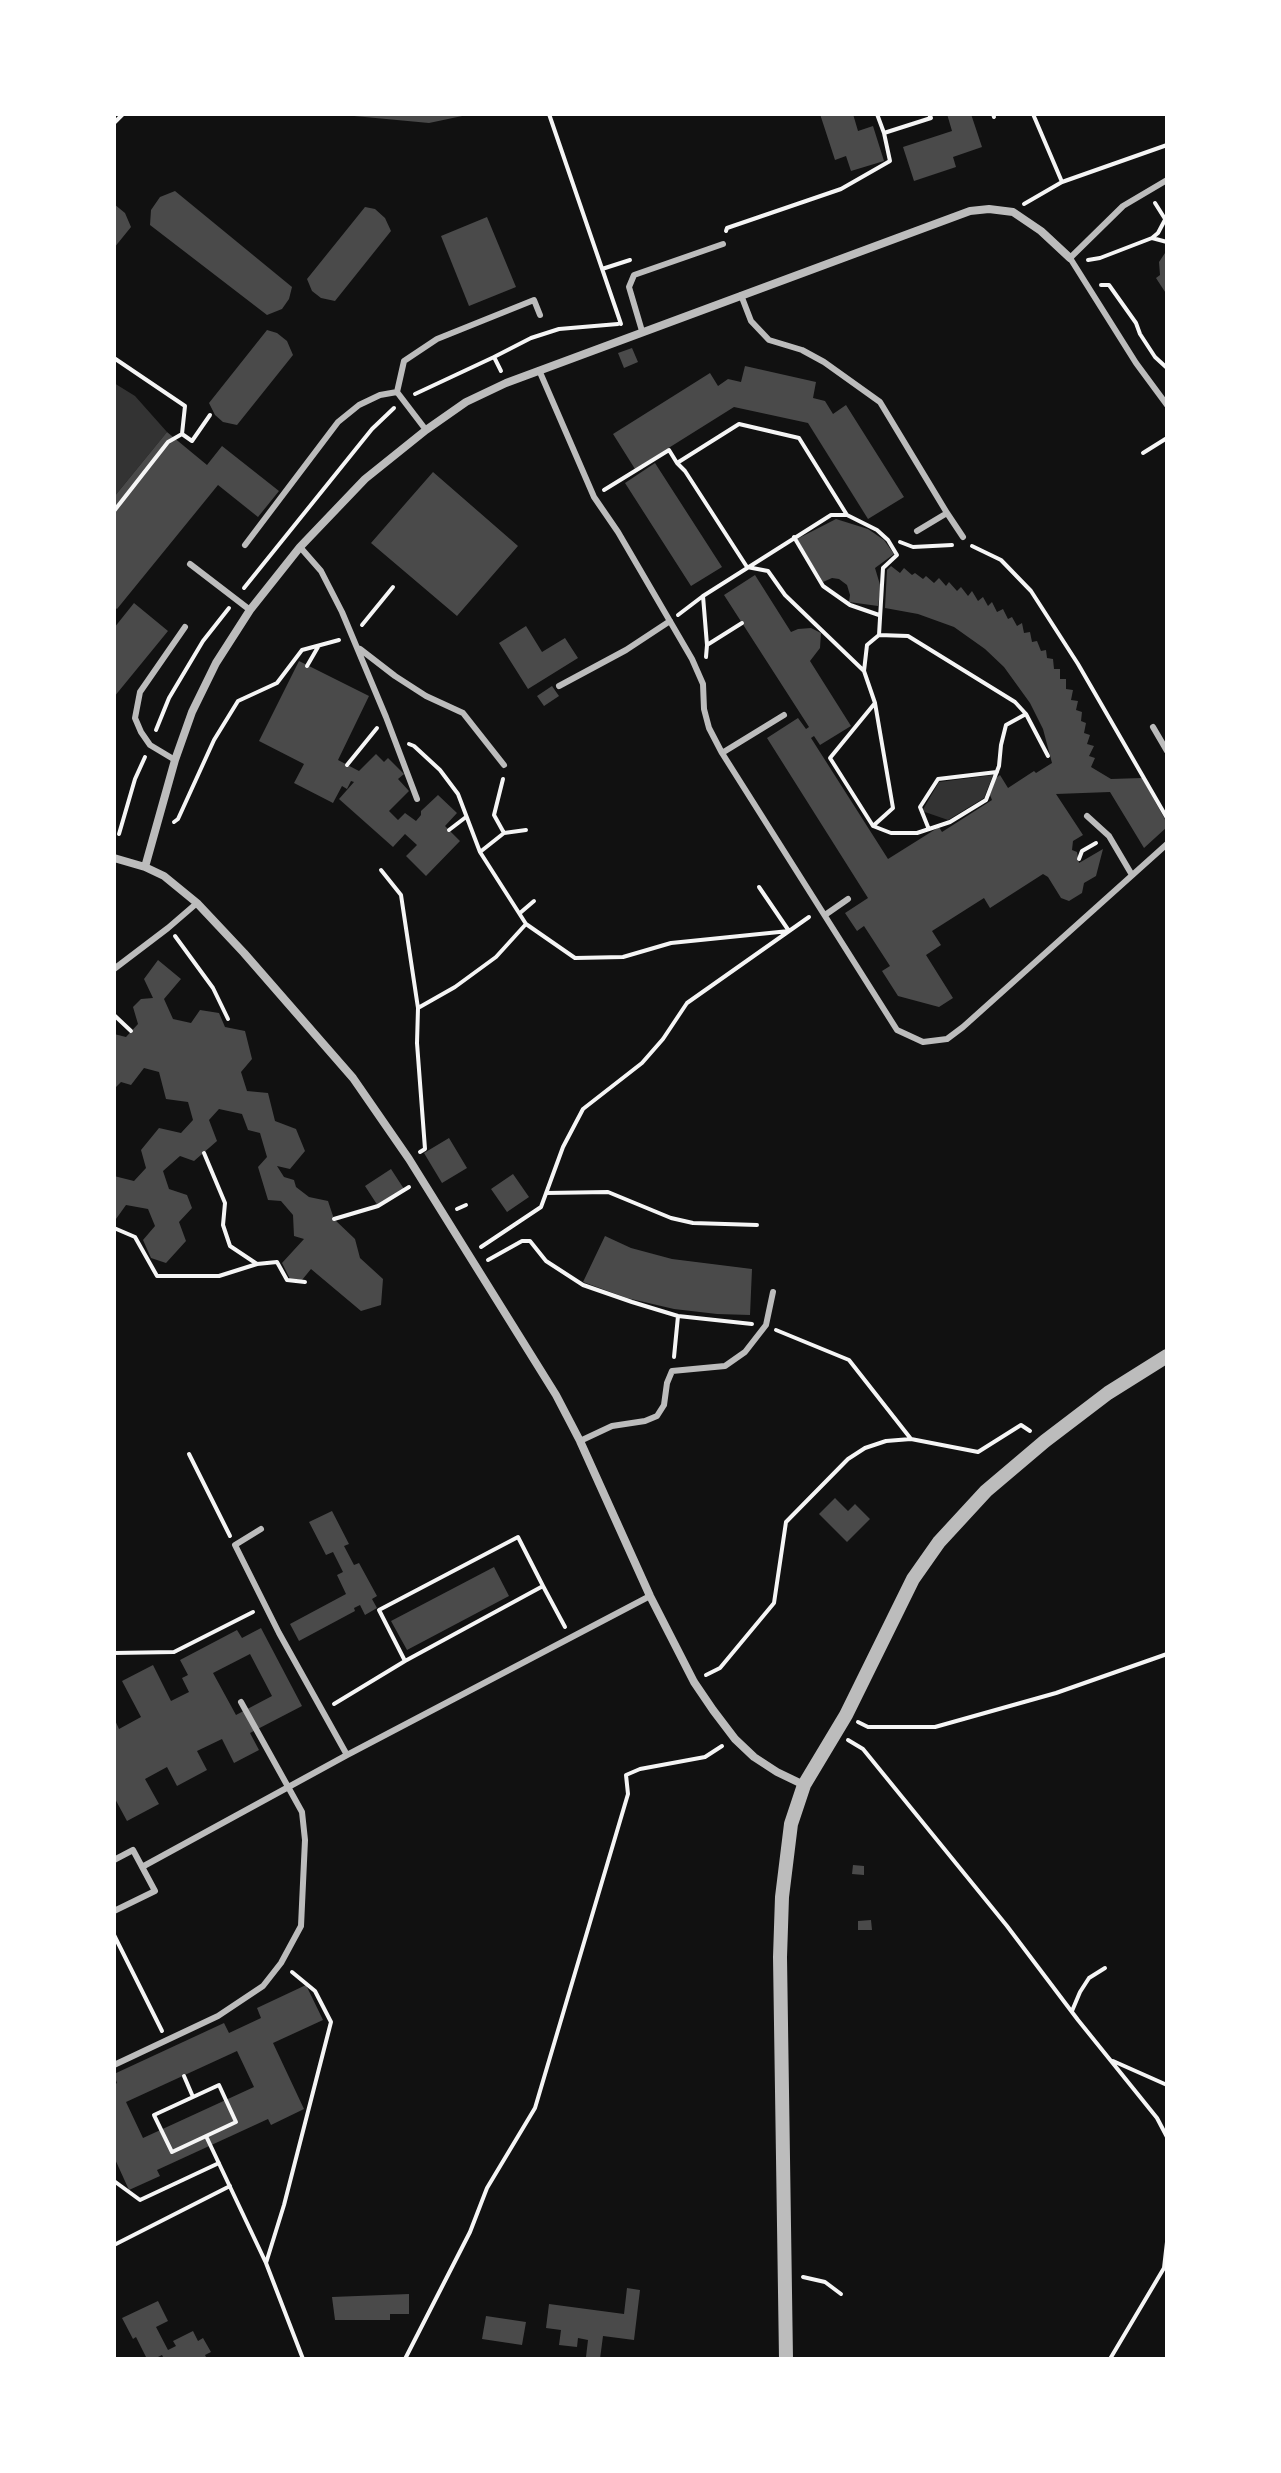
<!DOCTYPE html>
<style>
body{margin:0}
#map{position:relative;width:1281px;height:2473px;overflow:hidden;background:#111;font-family:Barlow,sans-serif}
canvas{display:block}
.frame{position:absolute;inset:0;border:116px solid #fff;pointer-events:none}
</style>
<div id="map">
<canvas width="1281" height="2473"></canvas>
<div class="frame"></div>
</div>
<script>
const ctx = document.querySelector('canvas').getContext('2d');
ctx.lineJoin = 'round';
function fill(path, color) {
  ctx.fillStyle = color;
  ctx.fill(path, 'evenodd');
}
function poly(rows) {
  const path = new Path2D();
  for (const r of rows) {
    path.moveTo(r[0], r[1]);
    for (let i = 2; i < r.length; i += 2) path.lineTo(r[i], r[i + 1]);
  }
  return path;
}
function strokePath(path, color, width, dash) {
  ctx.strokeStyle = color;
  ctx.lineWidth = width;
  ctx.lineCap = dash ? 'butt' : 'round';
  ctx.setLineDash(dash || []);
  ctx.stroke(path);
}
fill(poly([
 [114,383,135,396,167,432,114,497],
 [993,775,984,798,948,820,922,811,939,782]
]), '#333');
fill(poly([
 [354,114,466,114,467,115,429,123,354,116],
 [820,114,853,114,858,131,873,126,884,161,851,171,846,156,835,160],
 [947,114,971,114,982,147,953,157,956,167,914,181,903,147,952,131],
 [175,191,292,287,289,299,282,309,267,315,150,225,151,210,160,197],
 [114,204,125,213,131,227,114,248],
 [365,207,375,209,385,218,391,231,335,301,321,298,312,291,307,279],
 [487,217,516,287,469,306,441,236],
 [1167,250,1167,295,1156,278,1160,275,1159,262],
 [267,330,277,333,287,341,293,355,237,425,223,422,215,415,209,403],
 [632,348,638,362,624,368,618,353],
 [745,366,816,382,813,398,825,401,833,414,846,405,904,497,868,519,808,423,734,407,635,469,613,434,710,373,718,386,728,379,741,382],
 [167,432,207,465,222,446,279,491,258,517,218,485,117,609,114,607,114,497],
 [655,463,722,567,691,586,625,483],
 [433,472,518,546,457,616,371,543],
 [836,519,868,529,884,540,894,554,875,568,881,588,878,606,849,602,850,595,847,585,839,579,832,578,823,582,797,539],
 [891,566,900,573,904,568,912,575,915,573,923,579,926,576,934,583,939,578,946,586,949,582,957,591,961,587,968,596,972,591,978,601,983,597,988,606,992,602,997,612,1003,609,1008,619,1012,617,1017,626,1022,623,1024,633,1030,632,1032,642,1037,641,1041,651,1046,650,1047,658,1053,659,1054,669,1060,669,1060,679,1066,679,1066,689,1073,690,1071,700,1078,701,1076,710,1082,712,1081,721,1086,723,1084,733,1090,735,1087,744,1094,746,1089,756,1095,758,1091,767,1111,779,1142,778,1167,823,1167,827,1144,848,1110,792,1056,794,1083,835,1073,841,1072,850,1077,852,1079,863,1103,849,1096,876,1084,883,1082,893,1069,901,1061,898,1048,877,1043,874,990,908,984,898,932,931,941,945,926,955,953,998,939,1007,898,996,882,971,890,966,864,926,857,931,845,913,868,898,767,738,798,718,806,729,809,727,724,595,755,575,791,632,798,629,811,628,821,633,820,648,810,661,851,726,820,745,814,736,811,738,888,859,939,827,942,832,992,800,990,795,996,778,1000,775,1008,788,1034,771,1036,773,1052,763,1043,729,1030,703,1004,667,985,649,954,627,918,614,885,608,887,570],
 [134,603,168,631,114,697,114,628],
 [526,626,542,652,565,638,578,658,528,689,499,643],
 [299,661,369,696,338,760,359,771,376,754,384,762,388,758,404,774,398,779,409,791,389,811,398,820,405,813,416,821,421,815,421,811,438,795,457,813,445,826,460,841,426,876,406,856,417,845,405,834,393,847,339,799,354,782,351,781,347,789,342,786,333,803,294,783,304,764,259,741],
 [552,686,559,696,544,706,537,696],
 [158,960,181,979,164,999,173,1019,191,1023,200,1010,219,1013,225,1027,245,1031,252,1059,241,1072,247,1091,268,1093,275,1121,296,1129,305,1151,290,1169,277,1166,284,1177,294,1180,296,1187,309,1197,328,1201,334,1219,355,1239,360,1258,383,1279,381,1305,361,1311,311,1269,302,1280,290,1279,282,1263,304,1239,294,1236,293,1215,281,1201,268,1200,258,1167,267,1157,260,1133,248,1130,242,1114,219,1109,209,1120,217,1141,194,1161,180,1156,163,1171,169,1189,187,1195,192,1208,179,1222,186,1241,166,1263,151,1258,143,1240,155,1226,148,1209,126,1205,116,1219,114,1218,114,1176,134,1181,146,1168,141,1150,159,1128,181,1133,193,1120,188,1102,166,1099,159,1072,144,1068,131,1085,121,1082,114,1089,114,1034,126,1037,138,1024,133,1007,141,999,153,998,144,979],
 [449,1138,467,1168,442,1183,424,1153],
 [391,1169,404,1189,378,1206,365,1186],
 [513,1174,529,1197,507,1212,491,1189],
 [605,1236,631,1248,672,1259,752,1269,750,1315,717,1314,674,1309,627,1298,583,1282],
 [835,1498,848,1511,855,1504,870,1519,847,1542,819,1514],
 [332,1511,349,1544,344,1546,354,1565,359,1563,377,1596,372,1599,377,1608,365,1615,360,1605,354,1608,355,1611,299,1641,290,1624,346,1594,337,1575,343,1572,333,1552,326,1555,309,1522],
 [494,1567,509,1596,407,1650,391,1621],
 [261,1628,302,1706,250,1733,259,1750,234,1763,222,1739,197,1751,207,1770,177,1786,167,1767,145,1779,159,1804,127,1821,114,1797,114,1718,119,1729,141,1717,122,1681,153,1665,171,1701,189,1692,182,1678,188,1675,180,1660,237,1630,242,1638],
 [250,1654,272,1696,236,1715,213,1673],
 [853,1865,864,1866,864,1875,852,1874],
 [871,1920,872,1930,858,1930,858,1921],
 [306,1985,323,2020,273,2043,304,2109,271,2125,268,2119,157,2170,160,2176,129,2190,114,2157,114,2085,117,2083,114,2074,224,2023,229,2033,261,2018,257,2008],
 [237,2051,254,2087,143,2138,126,2102],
 [627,2288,640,2290,634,2340,603,2336,600,2359,586,2357,588,2340,578,2338,577,2347,559,2345,561,2330,546,2328,549,2304,624,2314],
 [409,2294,409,2314,390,2314,390,2320,335,2320,332,2297],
 [158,2301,168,2321,156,2327,168,2350,176,2346,173,2341,193,2331,198,2341,203,2338,211,2352,205,2355,207,2359,164,2359,162,2355,154,2359,147,2359,136,2337,133,2339,122,2318],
 [486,2316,526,2322,522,2345,482,2339]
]), '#4a4a4a');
strokePath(poly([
 [549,114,621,324],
 [877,114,884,133],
 [993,114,994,117],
 [1033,114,1062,182],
 [114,123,123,114],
 [1155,203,1167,222],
 [1024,204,1062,182,1167,145],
 [726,231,727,228,841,189,890,161,884,133,931,118,929,114],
 [1152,238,1167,242],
 [1088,260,1100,258,1152,238,1158,233,1167,216],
 [602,269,630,260],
 [1101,285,1109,285,1136,323,1140,334,1155,357,1167,368],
 [494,357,531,338,559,329,618,324],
 [114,358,185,406,182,434,168,442,114,511],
 [415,394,494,357,501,371],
 [182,434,192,441,210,415],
 [1143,453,1167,438],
 [677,463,685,471,747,567,768,571,785,595,864,671,875,703,893,808,873,826,891,833,917,833,950,822,986,800,999,766,1001,745,1006,725,1026,714],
 [604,490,669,450,677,463,739,424,799,438,847,515],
 [794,537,823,586,850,605,879,615],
 [900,542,913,547,952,545],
 [972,546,1001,560,1031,591,1078,664,1167,818],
 [244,588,372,429,394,408],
 [703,596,707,645,706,657],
 [678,615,703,596,831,515,847,515,877,530,888,540,897,555,883,568,879,635,867,645,864,671],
 [362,625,393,587],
 [879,635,908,636,1015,702,1026,714,1048,756],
 [707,645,742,623],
 [307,666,318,647],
 [156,730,169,698,203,641,229,608],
 [409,744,414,746,440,770,458,794,480,852,526,924,575,958,623,957,671,943,789,931,759,887],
 [347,765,377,728],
 [503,779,494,815,504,833],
 [174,822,178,819,214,740,238,701,277,683,302,650,339,640],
 [873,826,830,758,875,703],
 [928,827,920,807,938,779,997,772],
 [449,830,466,817],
 [119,834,135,779,145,757],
 [480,852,504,833,526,830],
 [1079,859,1082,851,1096,843],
 [381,870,401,895,418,1008,417,1043,425,1149,420,1152],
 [520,913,534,901],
 [175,936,213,988,228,1019],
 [418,1008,455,987,496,957,526,924],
 [114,1015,131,1031],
 [204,1153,225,1203,223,1225,230,1246,257,1264],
 [546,1193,608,1192,671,1218,693,1223,757,1225],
 [457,1209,466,1205],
 [334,1219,378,1206,409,1187],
 [114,1228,135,1237,157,1276,219,1276,257,1264,277,1262,287,1280,305,1282],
 [481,1247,541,1207,563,1147,583,1109,642,1063,663,1039,687,1003,809,917],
 [488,1260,522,1241,530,1241,546,1261,583,1285,632,1302,678,1316,752,1324],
 [776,1330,849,1360,911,1439],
 [674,1357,678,1316],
 [189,1454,230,1536],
 [114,1653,174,1652,253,1612],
 [405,1661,379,1610,518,1537,543,1586],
 [706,1675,720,1668,774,1603,786,1522,848,1459,865,1448,886,1441,911,1439,978,1452,1021,1425,1030,1431],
 [334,1704,405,1661,543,1586,565,1627],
 [858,1722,868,1727,935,1727,1056,1693,1167,1654],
 [848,1740,863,1749,1007,1926,1078,2020,1157,2118,1167,2137],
 [114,1935,162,2031],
 [1072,2011,1080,1992,1089,1978,1105,1968],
 [1113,2061,1167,2085],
 [184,2076,193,2097],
 [219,2085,236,2122,172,2152,154,2115,219,2085],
 [206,2136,266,2263,303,2359],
 [114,2181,140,2200,219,2163],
 [114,2245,230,2186],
 [266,2263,284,2205,331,2022,315,1991,292,1972],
 [803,2277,825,2282,841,2294],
 [405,2359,470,2232,487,2188,535,2108,628,1794,626,1775,640,1769,705,1757,722,1746],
 [1110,2359,1164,2268,1167,2242]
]), '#f5f5f5', 4);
strokePath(poly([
 [1167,180,1123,206,1070,258,1136,363,1167,405],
 [741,295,751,321,769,340,802,350,824,362,880,402,947,513,917,531],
 [642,331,629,287,634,275,723,244],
 [539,370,594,497,618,532,692,659,703,684,704,709,709,728,722,753,897,1030,923,1042,947,1039,963,1027,1167,844],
 [397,392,404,361,437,339,534,300,540,315],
 [947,513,963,537],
 [245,545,338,422,359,405,380,395,397,392,426,430],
 [300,547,321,571,342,612,386,717,417,799],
 [190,564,250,610],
 [360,649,395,676,426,696,463,713,504,765],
 [559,686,626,650,670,621],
 [1153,727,1167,751],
 [722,753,784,715],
 [175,760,150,745,141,732,135,718,140,692,185,627],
 [1087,816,1109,836,1132,875],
 [825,915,848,899],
 [114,969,168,928,197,903],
 [580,1441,612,1426,645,1421,657,1416,664,1405,667,1383,672,1371,725,1366,745,1352,766,1325,773,1292],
 [261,1529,235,1545,279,1633,347,1755],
 [114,1860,133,1850,155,1891,114,1911],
 [142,1867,347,1755,650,1596],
 [114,2065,218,2016,263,1986,281,1963,301,1926,305,1840,302,1812,241,1702]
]), '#bcbcbc', 6);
strokePath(poly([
 [114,858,145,867,164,876,197,903,244,953,353,1078,409,1159,556,1395,580,1441,650,1596,694,1682,713,1710,735,1739,754,1757,777,1772,804,1785],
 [145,867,175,760,192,712,216,663,250,610,300,547,365,479,426,430,466,402,506,383,970,211,989,209,1013,212,1041,231,1070,258]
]), '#bcbcbc', 8);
strokePath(poly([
 [786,2359,780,1957,782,1897,791,1824,804,1785,846,1715,913,1579,939,1542,986,1491,1045,1441,1108,1393,1167,1356]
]), '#bcbcbc', 14);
</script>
